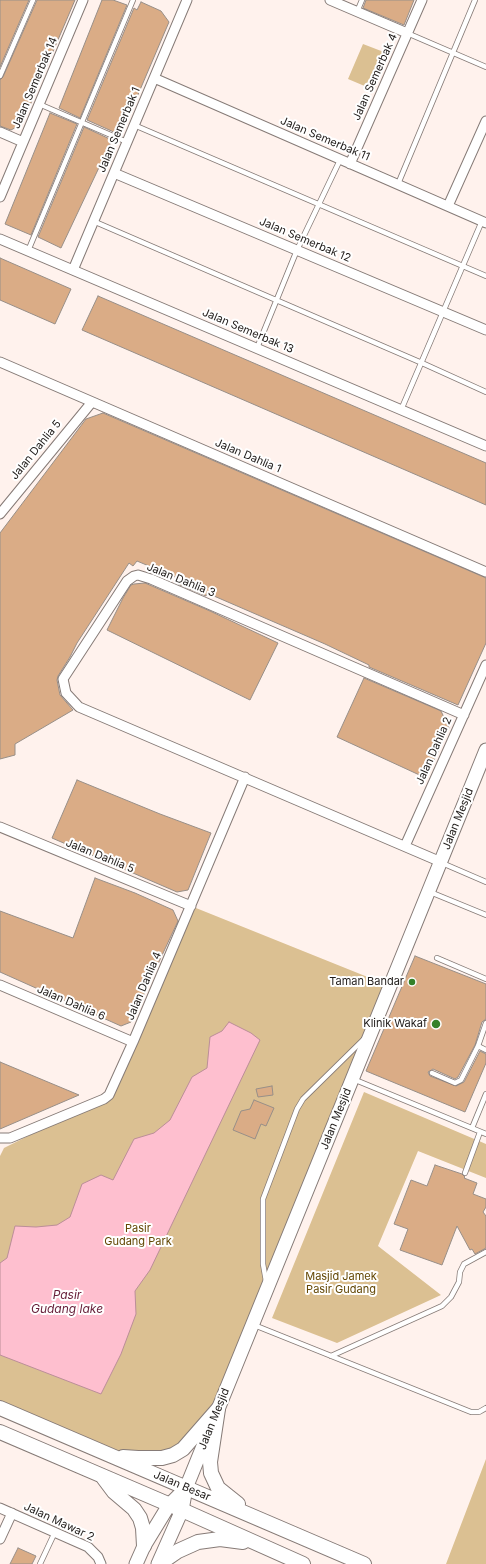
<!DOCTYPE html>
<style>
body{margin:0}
canvas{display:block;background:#fff2ed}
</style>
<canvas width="486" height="1564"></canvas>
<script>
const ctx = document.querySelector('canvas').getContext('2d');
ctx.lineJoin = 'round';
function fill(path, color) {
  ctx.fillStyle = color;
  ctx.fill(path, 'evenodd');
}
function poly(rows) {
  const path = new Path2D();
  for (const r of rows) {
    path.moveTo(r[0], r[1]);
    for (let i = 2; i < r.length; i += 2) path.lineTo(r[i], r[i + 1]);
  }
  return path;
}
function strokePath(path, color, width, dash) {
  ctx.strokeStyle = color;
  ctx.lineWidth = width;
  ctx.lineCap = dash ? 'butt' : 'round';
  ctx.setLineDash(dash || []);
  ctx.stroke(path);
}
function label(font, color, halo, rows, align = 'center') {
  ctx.font = font + ' Inter,sans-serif';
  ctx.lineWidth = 4;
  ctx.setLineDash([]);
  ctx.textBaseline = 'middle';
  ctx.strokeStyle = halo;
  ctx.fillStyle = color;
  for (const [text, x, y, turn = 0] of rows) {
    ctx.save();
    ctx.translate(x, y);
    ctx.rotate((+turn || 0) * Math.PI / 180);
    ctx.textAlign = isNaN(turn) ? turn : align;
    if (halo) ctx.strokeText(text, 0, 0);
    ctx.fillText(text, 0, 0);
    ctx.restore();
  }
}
fill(poly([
 [363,44,389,54,374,90,348,79],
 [191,906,390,986,218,1409,173,1455,107,1454,0,1401,0,1156,4,1148,104,1098],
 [364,1092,486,1144,486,1178,418,1151,378,1246,441,1295,337,1343,272,1318],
 [486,1459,486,1564,446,1564]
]), '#dbc092');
const water = poly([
 [229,1022,251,1033,260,1040,150,1270,135,1291,136,1314,121,1354,101,1394,0,1355,0,1263,7,1258,15,1226,36,1227,57,1225,70,1217,82,1184,101,1175,113,1180,134,1139,154,1133,170,1120,192,1077,207,1068,210,1037,222,1031,229,1022]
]);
fill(water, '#febfcf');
strokePath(water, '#bb8e98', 1);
const building = poly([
 [0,0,29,0,0,67,0,0],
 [37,0,75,0,22,124,11,130,0,126,0,80,3,77,37,0],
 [102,0,113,0,127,5,80,118,59,108,102,0],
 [366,0,414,0,404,25,363,8,366,0],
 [141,2,161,11,169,22,122,132,117,130,116,133,87,120,134,8,137,10,141,2],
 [50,113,77,124,31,235,5,224,50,113],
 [84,127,112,140,61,248,38,237,84,127],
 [0,258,71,289,55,324,0,300,0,258],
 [98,296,486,463,486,505,82,330,98,296],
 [103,413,486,578,486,643,458,705,369,667,369,665,325,644,207,593,206,596,175,583,187,582,137,561,133,566,129,563,77,643,70,657,58,676,57,680,60,695,73,710,15,744,15,755,0,759,0,533,86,419,103,413],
 [145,583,210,611,278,643,250,700,107,630,123,598,131,585,134,584,145,583],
 [364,678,441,711,449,728,426,778,337,737,364,678],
 [77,780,160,814,211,833,188,890,177,892,52,838,77,780],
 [95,878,135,893,173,910,178,921,131,1022,121,1026,0,972,0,911,73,938,95,878],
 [415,956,486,984,486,1019,482,1022,475,1045,458,1077,455,1079,433,1069,428,1072,430,1076,456,1086,464,1082,480,1051,486,1054,486,1063,465,1112,366,1071,415,956],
 [0,1062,79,1095,0,1129,0,1062],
 [272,1086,273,1095,258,1097,256,1089,272,1086],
 [254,1100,274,1108,266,1126,261,1124,255,1139,233,1130,241,1111,250,1109,254,1100],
 [435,1165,462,1174,465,1177,464,1178,477,1183,473,1194,486,1199,486,1207,483,1212,486,1216,486,1248,475,1254,472,1249,470,1250,457,1226,442,1265,400,1250,408,1229,394,1224,411,1180,427,1186,435,1165],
 [18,1548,36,1556,32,1564,10,1564,18,1548]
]);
fill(building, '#daac86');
strokePath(building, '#988f88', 1);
const lane = poly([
 [357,12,362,0],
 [407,33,486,67],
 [0,76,33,0],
 [39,104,127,142],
 [134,125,486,276],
 [398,184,475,0],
 [93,221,422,363,486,392],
 [28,251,133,0],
 [257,348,297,250,340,160],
 [401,410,482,221],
 [442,863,486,882],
 [430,892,486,915],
 [437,958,486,979],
 [478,1046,486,1050],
 [432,1073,455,1083,461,1080,478,1046,486,1023],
 [353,1079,486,1134],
 [472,1128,486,1094],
 [465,1173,480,1132],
 [266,1281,263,1264,263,1199,297,1109,303,1099,363,1040],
 [254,1325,471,1412,479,1412,486,1408],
 [331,1356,442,1306,451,1297,459,1282,460,1272,464,1264,486,1252],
 [40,1564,55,1532]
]);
const street = poly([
 [330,0,407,33],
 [154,78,486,223],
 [0,132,23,142],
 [350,164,422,0],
 [114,173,486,330],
 [0,197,83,0],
 [448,206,486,121],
 [0,239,486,446],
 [73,270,187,0],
 [0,362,486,572],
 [0,514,92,402],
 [0,827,191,906],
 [405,846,486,665],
 [441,862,79,707,66,693,63,679,127,581,134,576,138,575,151,579,464,715],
 [0,985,133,1042],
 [0,1138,10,1138,104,1099,109,1095,133,1042,245,777],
 [0,1508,88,1547,98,1557,101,1564],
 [0,1539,12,1513]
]);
const secondary = poly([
 [136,1564,144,1546,169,1505,186,1488],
 [158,1564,182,1510,186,1488,486,750]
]);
const primary = poly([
 [0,1408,364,1564],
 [218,1409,210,1462,211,1473,218,1488,238,1504],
 [0,1432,182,1510,303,1564],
 [123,1457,138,1458,162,1458,173,1455,183,1449,218,1409],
 [102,1476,114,1492,134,1509,140,1518,143,1528,144,1546],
 [159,1564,178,1551,198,1542,220,1539,243,1542]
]);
strokePath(lane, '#867b77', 6);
strokePath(street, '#867b77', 11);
strokePath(secondary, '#867b77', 15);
strokePath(primary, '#867b77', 16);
strokePath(lane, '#fff', 4.5);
strokePath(street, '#fff', 9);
strokePath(secondary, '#fff', 13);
strokePath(primary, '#fff', 14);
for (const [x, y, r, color] of [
 [412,982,4,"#348129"],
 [436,1024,5,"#348129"]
]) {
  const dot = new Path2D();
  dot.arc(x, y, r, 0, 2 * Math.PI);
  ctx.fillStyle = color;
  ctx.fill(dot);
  strokePath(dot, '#fff', 1.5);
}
label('11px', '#1f1b19', '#fff', [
 ["Jalan Semerbak 4",375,77,-66],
 ["Jalan Semerbak 14",35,83,-67],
 ["Jalan Semerbak 1",119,130,-67],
 ["Jalan Semerbak 11",325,139,23],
 ["Jalan Semerbak 12",305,240,23],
 ["Jalan Semerbak 13",248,331,23],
 ["Jalan Dahlia 5",36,450,-51],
 ["Jalan Dahlia 1",248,456,23],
 ["Jalan Dahlia 3",181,580,22],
 ["Jalan Dahlia 2",434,751,-66],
 ["Jalan Mesjid",458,819,-68],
 ["Jalan Dahlia 5",100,856,22],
 ["Jalan Dahlia 4",144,986,-67],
 ["Jalan Dahlia 6",71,1003,23],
 ["Jalan Mesjid",336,1119,-68],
 ["Jalan Mesjid",214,1419,-68],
 ["Jalan Besar",182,1486,23],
 ["Jalan Mawar 2",59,1522,25]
]);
label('11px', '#1f1b19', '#fff', [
 ["Taman Bandar",404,982],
 ["Klinik Wakaf",427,1024]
], 'right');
label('11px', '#634704', '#fff', [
 ["Pasir",138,1229],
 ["Gudang Park",138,1242],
 ["Masjid Jamek",341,1277],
 ["Pasir Gudang",341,1290]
]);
label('italic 12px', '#68213b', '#fff', [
 ["Pasir",67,1295],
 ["Gudang lake",67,1309]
]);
</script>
